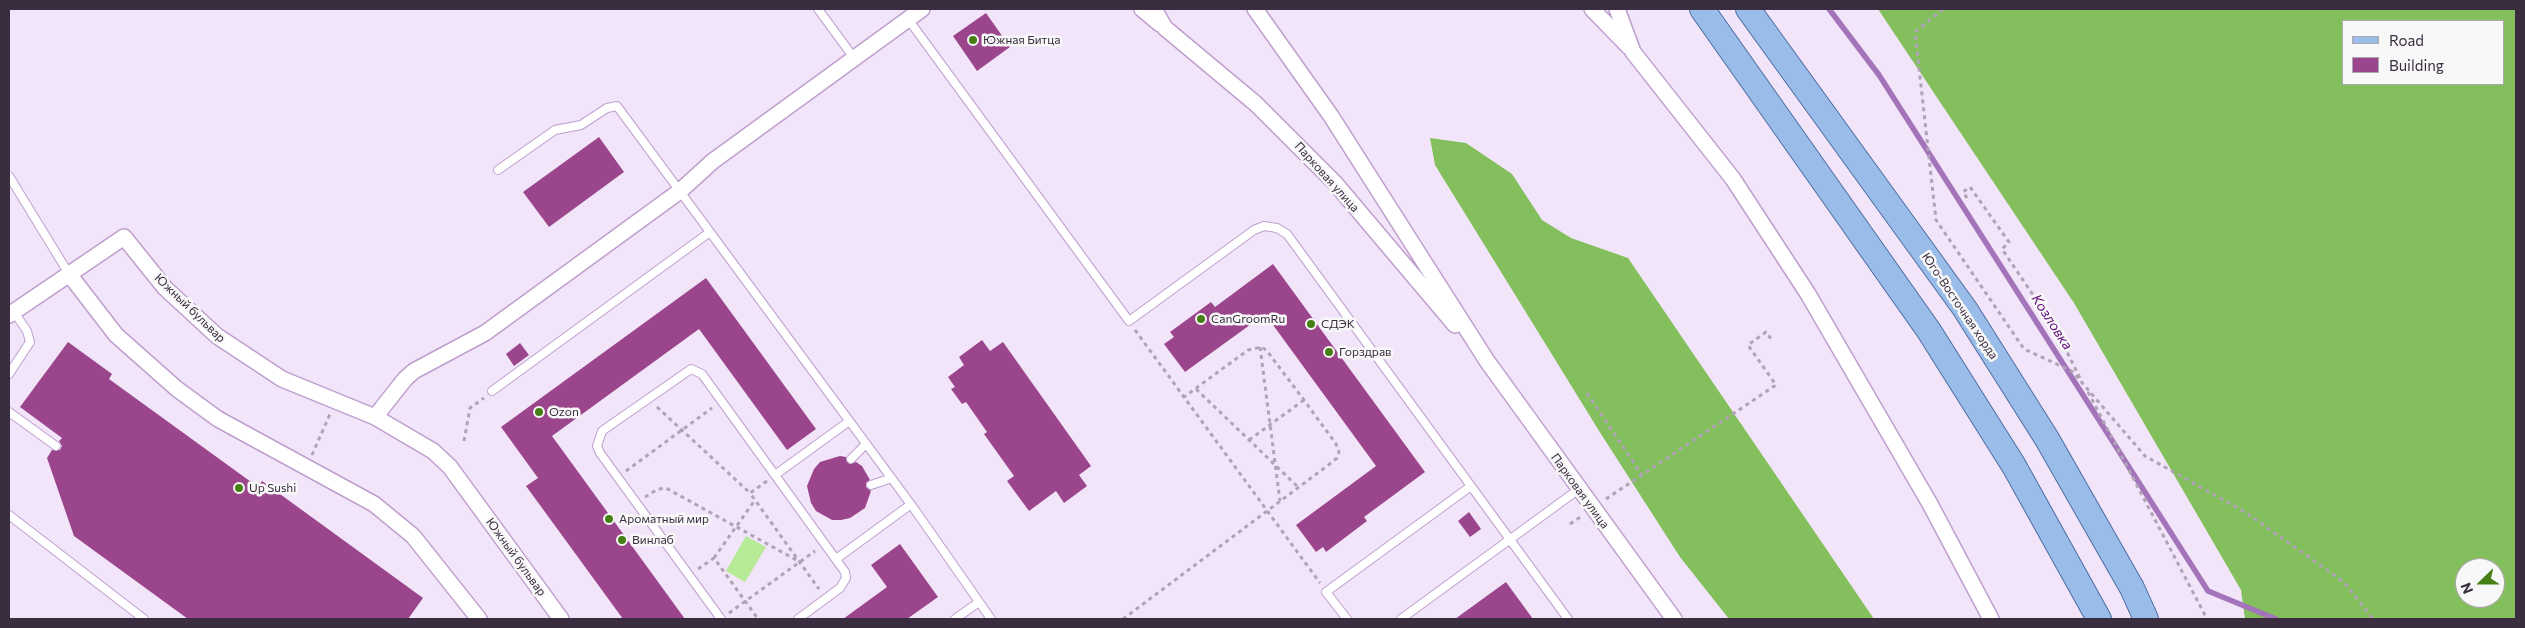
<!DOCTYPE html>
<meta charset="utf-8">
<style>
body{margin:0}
#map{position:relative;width:2525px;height:628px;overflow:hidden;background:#f2e5f9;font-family:Commissioner,sans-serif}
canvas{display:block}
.frame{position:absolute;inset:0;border:10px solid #3a2d40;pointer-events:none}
.legend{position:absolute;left:2342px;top:20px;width:162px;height:65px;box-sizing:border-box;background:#f8f8f8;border:1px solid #aca7ae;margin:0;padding:6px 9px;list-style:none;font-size:15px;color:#3a2d40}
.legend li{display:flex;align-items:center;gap:10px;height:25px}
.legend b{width:25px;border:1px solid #aca7ae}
.north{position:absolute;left:2455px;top:558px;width:50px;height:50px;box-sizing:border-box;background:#f8f8f8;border:1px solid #aca7ae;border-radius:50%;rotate:248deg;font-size:14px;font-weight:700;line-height:20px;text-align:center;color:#3a2d40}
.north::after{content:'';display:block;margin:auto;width:18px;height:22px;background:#477f17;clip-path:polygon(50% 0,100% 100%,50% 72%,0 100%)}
</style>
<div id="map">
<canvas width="2525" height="628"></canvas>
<div class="frame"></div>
<ul class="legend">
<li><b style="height:6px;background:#9abce8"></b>Road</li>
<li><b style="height:14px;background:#9b468c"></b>Building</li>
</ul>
<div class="north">N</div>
</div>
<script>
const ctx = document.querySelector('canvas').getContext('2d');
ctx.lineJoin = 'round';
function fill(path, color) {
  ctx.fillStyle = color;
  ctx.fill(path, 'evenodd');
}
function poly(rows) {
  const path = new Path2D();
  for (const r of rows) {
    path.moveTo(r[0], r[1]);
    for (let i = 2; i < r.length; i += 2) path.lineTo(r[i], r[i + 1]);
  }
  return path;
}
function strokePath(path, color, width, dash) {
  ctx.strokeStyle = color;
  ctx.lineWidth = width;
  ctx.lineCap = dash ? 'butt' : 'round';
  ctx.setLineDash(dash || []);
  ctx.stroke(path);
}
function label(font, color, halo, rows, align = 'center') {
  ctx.font = font + ' Commissioner,sans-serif';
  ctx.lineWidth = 5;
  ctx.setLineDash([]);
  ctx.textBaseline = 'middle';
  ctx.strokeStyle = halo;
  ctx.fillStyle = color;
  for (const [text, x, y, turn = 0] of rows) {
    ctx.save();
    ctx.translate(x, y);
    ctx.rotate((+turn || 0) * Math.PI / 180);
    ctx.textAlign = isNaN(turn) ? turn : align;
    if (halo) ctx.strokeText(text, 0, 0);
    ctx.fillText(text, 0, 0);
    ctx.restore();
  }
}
fill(poly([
 [746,536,766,547,745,582,726,571]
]), '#b6ea97');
fill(poly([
 [1878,9,2516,9,2516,619,2245,619,2241,590,2074,303],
 [2344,21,2504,21,2504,84,2344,84],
 [2465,568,2495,568,2495,598,2465,598],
 [1430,138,1466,143,1512,174,1542,220,1571,238,1628,258,1874,619,1729,619,1680,557,1601,434,1435,165]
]), '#83bf5c');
strokePath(poly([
 [1829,9,1879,75,2208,591,2276,619]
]), '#a474ba', 5.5);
fill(poly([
 [986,13,1010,47,977,71,953,36],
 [599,137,624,172,549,227,523,192],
 [1273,264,1425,472,1364,517,1367,521,1326,552,1323,547,1316,552,1296,525,1376,466,1265,314,1185,372,1164,344,1174,337,1170,332,1211,302,1215,307],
 [706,278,816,429,787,450,699,329,552,436,685,619,623,619,526,486,538,478,501,427],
 [982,340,990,351,1003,342,1091,466,1079,475,1087,486,1064,503,1056,491,1029,511,1007,481,1014,476,984,434,987,432,966,402,962,404,951,389,955,387,948,377,964,365,959,357],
 [68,342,112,374,109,379,258,487,262,481,423,598,408,619,188,619,74,536,47,458,52,450,60,450,62,446,59,441,62,438,20,407],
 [520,343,529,355,514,366,506,354],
 [840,456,846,457,849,464,856,462,862,466,870,480,866,483,866,487,871,491,865,508,850,518,841,520,832,520,816,511,811,503,807,486,814,469,820,462],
 [1469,512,1481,529,1470,537,1458,521],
 [900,544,938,597,907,619,843,619,887,587,871,565],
 [1506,582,1533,619,1455,619]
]), '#9b468c');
const lane = poly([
 [818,9,854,58],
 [908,19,1129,321,1254,230,1264,226,1277,228,1287,234,1568,619],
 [498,170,555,130,581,125,607,108,617,106,915,510,991,619],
 [9,176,69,274],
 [9,374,30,342,27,331,14,312],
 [492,391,710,232],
 [9,412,56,446],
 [851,459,865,445],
 [775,475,848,422],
 [871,485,889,479],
 [9,515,144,619],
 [836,559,910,505],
 [721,619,600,453,597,446,602,431,691,369,702,374,845,572,846,578,840,588,798,619],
 [955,619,979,602],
 [1347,619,1326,592,1471,486],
 [1401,619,1579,489]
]);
const street = poly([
 [1142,9,1160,24],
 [1154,9,1165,28,1256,104,1335,183,1455,325],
 [1255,9,1331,116,1487,361,1674,619],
 [1592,9,1629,47],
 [1617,9,1633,52,1733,179,1808,294,1930,504,1991,619],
 [69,274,116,335,177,389,218,419,374,504,413,536,479,619],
 [9,315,124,237,165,288,217,336,282,379,375,417,433,451,450,467,561,619],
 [375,417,405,379,414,371,485,333,680,191,713,161,922,9]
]);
const primary = poly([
 [1702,9,1929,331,2014,466,2099,619],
 [1748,9,1965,309,2047,439,2132,588,2146,619]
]);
strokePath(lane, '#be9fce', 10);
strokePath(street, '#be9fce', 18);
strokePath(primary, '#4c6da3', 26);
strokePath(poly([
 [1943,9,1915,32,1936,220,2024,349,2072,371,2145,456,2245,512,2344,582,2373,619],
 [1967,198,1963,192,1970,187,2009,242,2002,249,2054,326,2081,380],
 [1135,330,1320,583],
 [1260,347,1280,501],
 [1196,389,1298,487],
 [2088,392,2207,619],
 [1587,393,1642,475],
 [657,407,750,493],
 [1249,440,1304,400],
 [464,441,470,408,484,398],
 [312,455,330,414],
 [626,471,712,408],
 [767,481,750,493,819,589],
 [645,497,658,489,666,488,800,562],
 [1606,499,1776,385,1748,345,1766,332,1771,339],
 [1570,524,1582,516],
 [714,558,755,500],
 [698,569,714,558,758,619],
 [729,613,815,551],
 [1123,619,1331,463,1337,458,1339,452,1336,444,1304,400,1267,351,1262,347,1248,350,1184,397]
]), '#b0a3b6', 3, [4, 4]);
strokePath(lane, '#fff', 8);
strokePath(street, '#fff', 15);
strokePath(primary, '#9abce8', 24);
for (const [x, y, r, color] of [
 [973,40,5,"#477f17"],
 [1201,319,5,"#477f17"],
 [1311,324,5,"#477f17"],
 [1329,352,5,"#477f17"],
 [539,412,5,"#477f17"],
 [239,488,5,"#477f17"],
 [609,519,5,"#477f17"],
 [622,540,5,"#477f17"]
]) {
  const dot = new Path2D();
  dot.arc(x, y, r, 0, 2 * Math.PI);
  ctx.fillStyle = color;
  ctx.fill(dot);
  strokePath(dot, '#f8f8f8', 2);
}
label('12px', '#3a2d40', '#f8f8f8', [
 ["Южная Битца",983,40],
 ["CanGroomRu",1211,319],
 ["СДЭК",1321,324],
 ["Горздрав",1339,352],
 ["Ozon",549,412],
 ["Up Sushi",249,488],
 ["Ароматный мир",619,519],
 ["Винлаб",632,540]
], 'left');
label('12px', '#3a2d40', '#f8f8f8', [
 ["Парковая улица",1327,177,48],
 ["Юго-Восточная хорда",1960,306,56],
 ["Южный бульвар",190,308,44],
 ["Парковая улица",1580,491,54],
 ["Южный бульвар",516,557,54]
]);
label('italic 14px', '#641181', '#f8f8f8', [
 ["Козловка",2052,322,57]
]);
</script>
